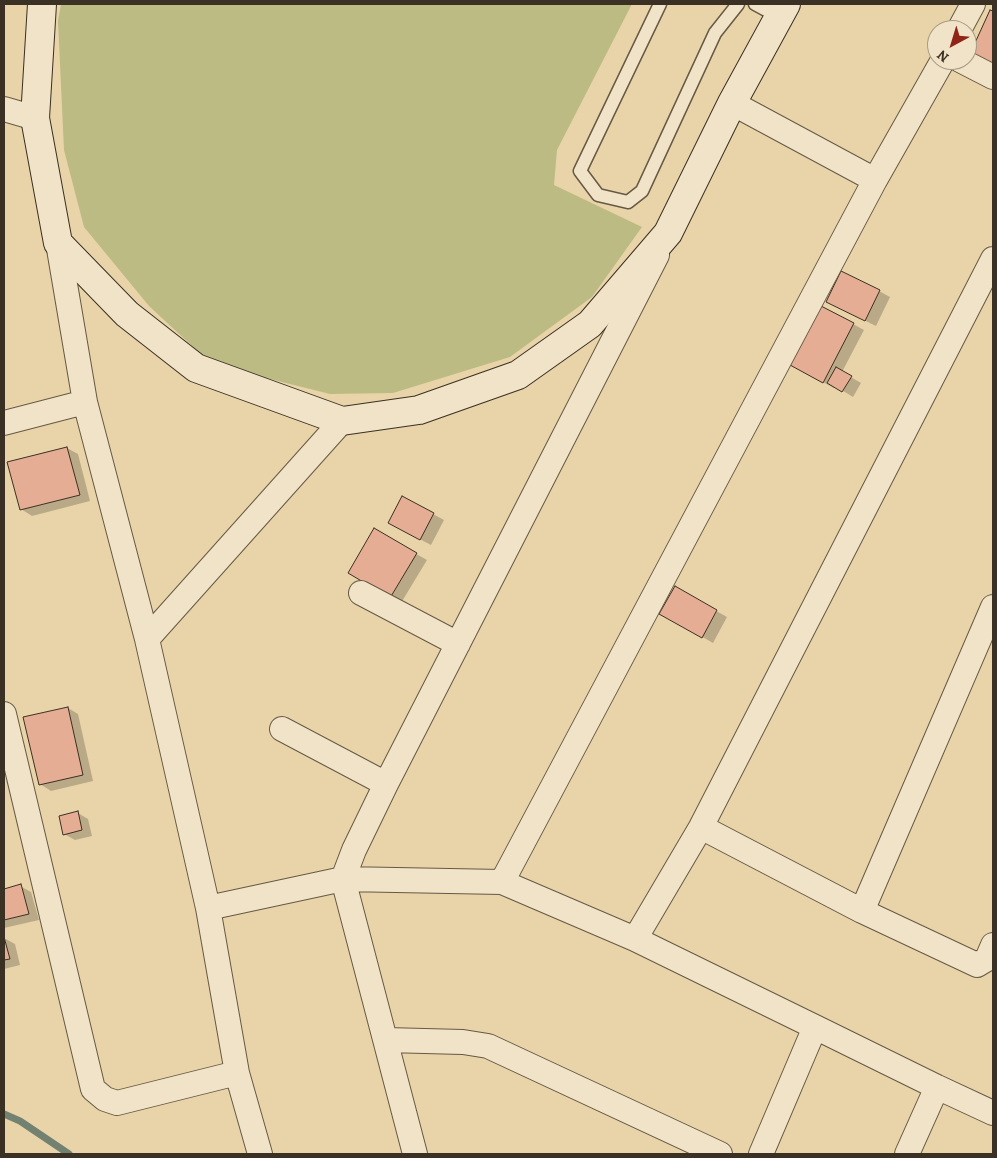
<!DOCTYPE html>
<style>
body{margin:0}
#map{position:relative;width:997px;height:1158px;overflow:hidden;background:#e9d4a9;font-family:Alegreya,serif}
canvas{display:block}
.frame{position:absolute;inset:0;border:5px solid #3a3023;pointer-events:none}
.north{position:absolute;left:927px;top:20px;width:50px;height:50px;box-sizing:border-box;background:#f1e3c7;border:1px solid #a89b85;border-radius:50%;rotate:219deg;font-size:14px;font-weight:700;line-height:20px;text-align:center;color:#3a3023}
.north::after{content:'';display:block;margin:auto;width:18px;height:22px;background:#8f2418;clip-path:polygon(50% 0,100% 100%,50% 72%,0 100%)}
</style>
<div id="map">
<canvas width="997" height="1158"></canvas>
<div class="frame"></div>
<div class="north">N</div>
</div>
<script>
const ctx = document.querySelector('canvas').getContext('2d');
ctx.lineJoin = 'round';
function fill(path, color) {
  ctx.fillStyle = color;
  ctx.fill(path, 'evenodd');
}
function poly(rows) {
  const path = new Path2D();
  for (const r of rows) {
    path.moveTo(r[0], r[1]);
    for (let i = 2; i < r.length; i += 2) path.lineTo(r[i], r[i + 1]);
  }
  return path;
}
function strokePath(path, color, width, dash) {
  ctx.strokeStyle = color;
  ctx.lineWidth = width;
  ctx.lineCap = dash ? 'butt' : 'round';
  ctx.setLineDash(dash || []);
  ctx.stroke(path);
}
fill(poly([
 [61,4,632,4,557,150,554,185,642,227,592,297,510,357,393,393,330,394,258,376,204,357,149,306,84,227,64,150,58,21]
]), '#bcbb84');
fill(poly([
 [991,11,993,12,993,67,981,61],
 [879,291,890,297,876,326,827,302],
 [853,324,864,330,842,372,861,383,853,397,835,386,834,388,802,371],
 [67,448,78,454,90,501,32,516,21,509],
 [433,514,444,520,431,545,400,529],
 [374,530,427,560,401,603,349,573],
 [675,588,727,617,713,643,661,613],
 [68,708,78,714,93,781,51,791,40,784],
 [78,813,88,819,92,836,75,840,64,834],
 [20,886,31,892,39,920,4,928,4,890],
 [4,938,15,944,20,965,4,969]
]), '#0003');
strokePath(poly([
 [4,1114,20,1121,69,1154]
]), '#738270', 7);
const building = poly([
 [990,10,993,11,993,67,969,56,990,10],
 [841,271,880,290,865,321,826,302,841,271],
 [821,306,854,323,823,383,790,365,821,306],
 [836,367,852,376,842,392,827,383,836,367],
 [67,447,80,495,20,510,7,462,67,447],
 [402,496,434,513,420,540,388,523,402,496],
 [374,528,417,553,390,598,348,573,374,528],
 [675,586,717,610,702,638,659,614,675,586],
 [68,707,83,775,39,785,23,717,68,707],
 [78,811,82,830,63,835,59,816,78,811],
 [21,884,29,914,4,920,4,889,21,884],
 [4,937,10,959,4,960,4,937]
]);
fill(building, '#e5ad94');
strokePath(building, '#3a3023', 1);
const lane = poly([
 [660,4,580,171,598,195,628,202,642,191,715,33,738,4],
 [755,4,779,17]
]);
const street = poly([
 [959,30,973,4],
 [960,60,993,77],
 [732,103,875,180],
 [4,109,35,118],
 [58,243,85,402,147,639,208,908,237,1073,260,1154],
 [4,423,85,402],
 [361,593,458,644],
 [147,639,342,421],
 [4,714,93,1089,105,1099,117,1103,237,1073],
 [282,729,386,784],
 [701,827,862,911,977,965,987,959,993,945],
 [502,882,875,180,943,60],
 [208,908,343,879,502,882,635,939,815,1027,761,1154],
 [862,911,993,607],
 [635,939,701,827,993,259],
 [815,1027,937,1087,993,1113],
 [386,1040,463,1042,488,1046,720,1154],
 [415,1154,343,879,354,850,386,784,657,255],
 [907,1154,937,1087]
]);
const secondary = poly([
 [42,4,35,118,58,243,127,314,196,368,342,421,419,410,518,375,590,324,668,233,732,103,786,4]
]);
strokePath(lane, '#665944', 15);
strokePath(street, '#665944', 26);
strokePath(secondary, '#3a3023', 30);
strokePath(lane, '#f1e3c7', 12);
strokePath(street, '#f1e3c7', 24);
strokePath(secondary, '#f1e3c7', 28);
</script>
